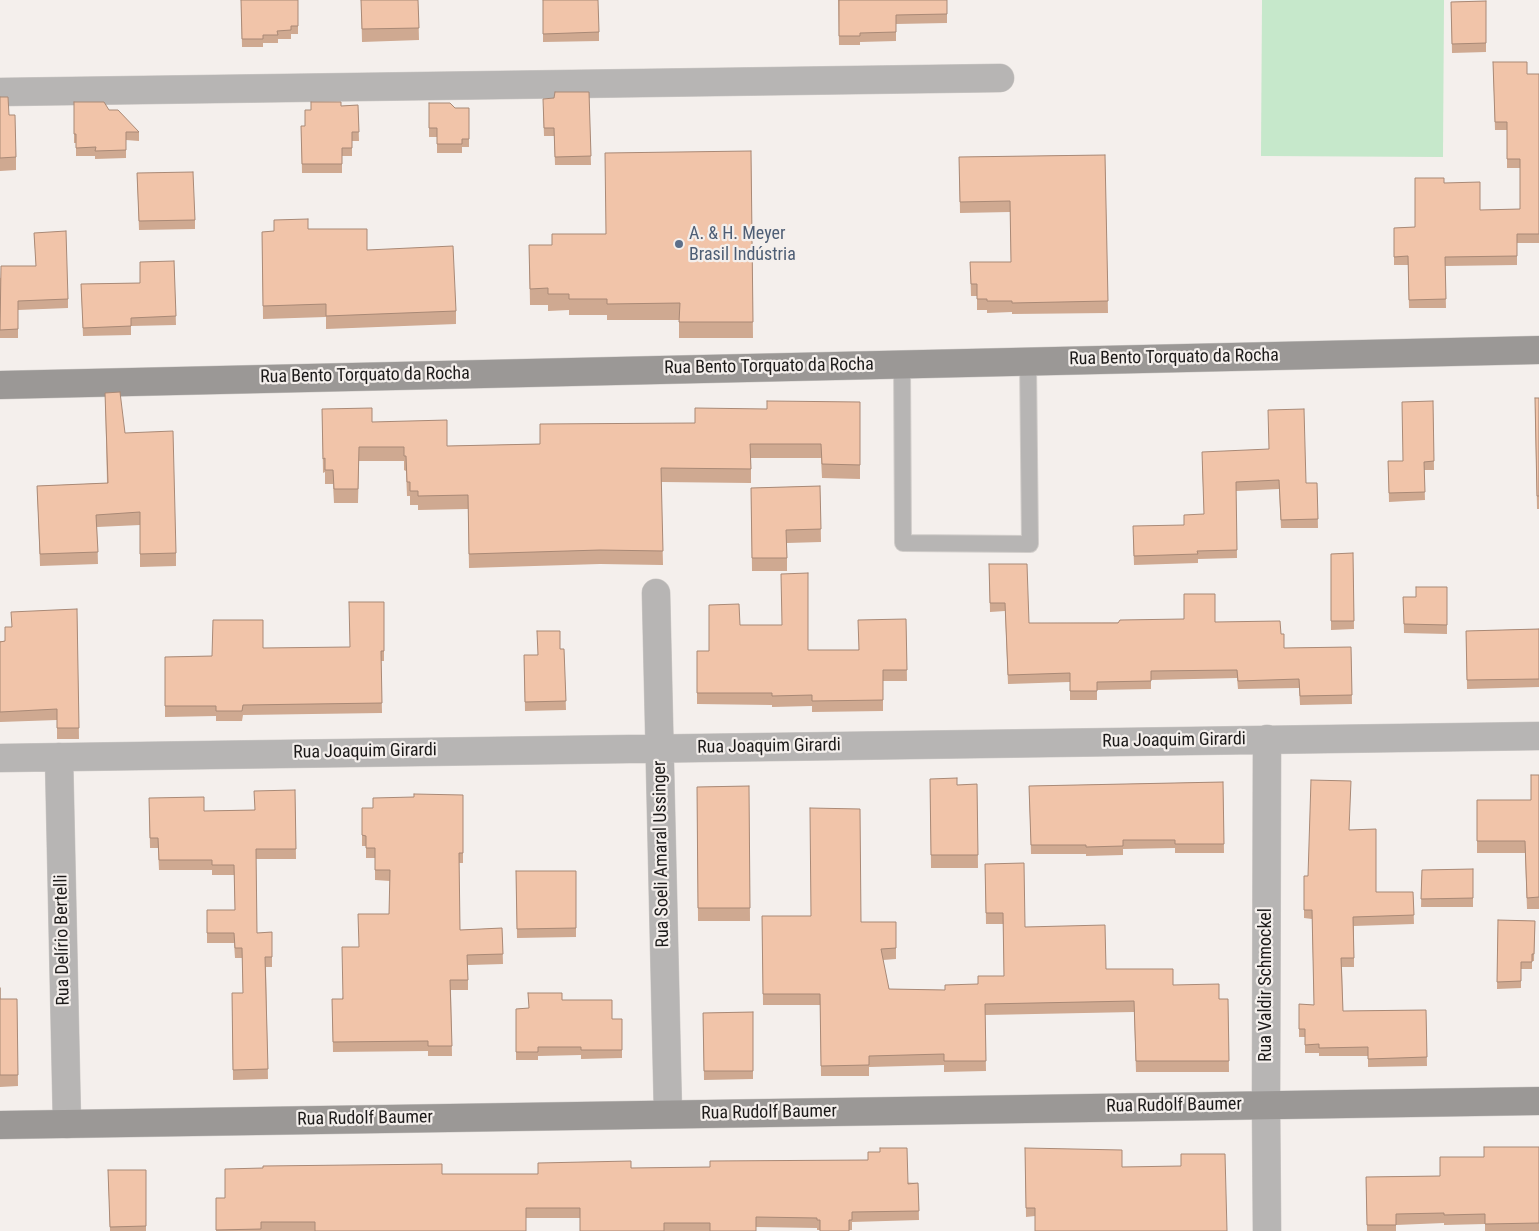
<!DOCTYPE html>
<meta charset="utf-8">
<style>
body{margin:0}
canvas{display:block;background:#f4efec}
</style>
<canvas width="1539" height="1231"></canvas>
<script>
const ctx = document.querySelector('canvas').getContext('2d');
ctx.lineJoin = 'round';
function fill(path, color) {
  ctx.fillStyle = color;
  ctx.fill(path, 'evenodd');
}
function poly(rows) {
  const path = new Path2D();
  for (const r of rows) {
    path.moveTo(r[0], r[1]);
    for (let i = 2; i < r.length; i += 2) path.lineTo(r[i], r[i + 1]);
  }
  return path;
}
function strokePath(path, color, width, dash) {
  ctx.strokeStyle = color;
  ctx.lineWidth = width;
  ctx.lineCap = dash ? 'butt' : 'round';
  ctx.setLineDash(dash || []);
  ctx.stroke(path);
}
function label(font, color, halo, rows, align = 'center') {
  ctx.font = font + ' "Roboto Condensed",sans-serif';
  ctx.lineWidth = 4.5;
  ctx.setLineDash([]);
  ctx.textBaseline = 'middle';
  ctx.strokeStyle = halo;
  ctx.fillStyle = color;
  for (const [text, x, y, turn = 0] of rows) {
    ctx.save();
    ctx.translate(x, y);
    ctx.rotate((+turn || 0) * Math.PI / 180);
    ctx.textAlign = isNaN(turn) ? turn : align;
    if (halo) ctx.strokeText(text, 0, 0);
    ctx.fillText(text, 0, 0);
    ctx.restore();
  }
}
fill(poly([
 [1262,0,1444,0,1443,157,1261,156]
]), '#c6e8cb');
const lane = poly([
 [902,364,903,543,1030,544,1028,362]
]);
const street = poly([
 [0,92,1000,78],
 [656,593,668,1114],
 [59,757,67,1124],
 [0,758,1539,736],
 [1267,1231,1266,1104,1267,739]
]);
const secondary = poly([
 [0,385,1539,350],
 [0,1125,1539,1101]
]);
strokePath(lane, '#d1cdca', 18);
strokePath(street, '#d1cdca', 29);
strokePath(secondary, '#d1cdca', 29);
strokePath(lane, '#b7b5b4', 16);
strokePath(street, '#b7b5b4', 28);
strokePath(secondary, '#9b9896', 28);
fill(poly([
 [241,0,298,0,298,34,291,34,291,39,278,39,278,43,263,43,263,47,242,47],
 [361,0,418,0,419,40,362,42],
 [543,0,599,32,599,41,543,42],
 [838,0,947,0,947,23,896,24,896,41,860,42,860,45,839,45],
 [1486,1,1486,52,1452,53,1451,2],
 [1493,62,1527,74,1539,74,1539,243,1517,243,1517,265,1445,266,1446,308,1409,308,1408,265,1394,265,1394,228,1415,227,1444,183,1480,210,1520,209,1520,168,1507,168,1507,130,1495,130],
 [589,92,591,165,555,165,554,136,544,136,543,107,554,98],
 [0,97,9,115,16,157,16,170,0,171],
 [74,102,109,110,139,132,139,141,126,140,126,158,95,159,95,156,76,156,76,143,74,143],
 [429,103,455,108,469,108,469,147,462,147,462,153,437,153,437,137,429,137],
 [358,105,359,141,352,141,352,156,342,156,342,173,302,173,301,126,305,126,311,110,341,106],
 [751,151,753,338,679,338,679,320,607,320,607,315,569,315,569,310,548,311,548,305,530,305,529,245,552,245,606,234],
 [1105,155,1108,313,1012,314,1012,312,987,313,987,310,977,310,977,296,971,296,970,262,1011,262,1010,212,960,213,959,157],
 [137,173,195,220,195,229,139,230],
 [308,229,367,250,456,311,456,324,326,329,326,317,263,319,262,232],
 [34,233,68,299,68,308,18,310,18,338,0,338,0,278,36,266],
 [174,261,176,325,131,326,131,335,83,336,81,284,140,283],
 [105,393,125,433,176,553,176,566,140,567,140,525,97,527,98,564,40,566,37,486,107,483],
 [1539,398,1539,509,1537,509,1535,410],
 [1433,401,1434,470,1424,470,1425,500,1389,502,1388,461,1403,461],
 [860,402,860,479,822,478,821,458,751,458,751,483,661,482,663,565,600,564,469,568,468,509,418,510,418,505,410,505,410,496,407,496,406,471,404,470,404,461,359,461,358,503,334,503,333,484,325,484,325,472,323,473,322,409,372,422,447,446,540,444,695,423,767,409],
 [1202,461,1306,483,1317,483,1318,528,1281,528,1279,489,1236,491,1237,558,1198,559,1198,563,1134,565,1133,535,1184,525,1204,514],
 [820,486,821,542,787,543,787,571,752,571,751,488],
 [1353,553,1354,629,1331,630,1331,554],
 [989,564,1029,623,1215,622,1281,634,1284,648,1351,647,1352,704,1300,705,1299,688,1238,689,1237,678,1151,680,1151,689,1097,690,1097,700,1070,700,1070,682,1008,684,1005,611,990,612],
 [1447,587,1447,634,1404,633,1403,597,1416,597],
 [77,609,79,739,57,739,57,720,0,722,0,641,5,641,12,627],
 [906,619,907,681,883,681,883,711,812,712,812,706,772,707,772,705,697,704,697,651,709,651,740,625,808,650,858,650],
 [1539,629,1539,687,1467,689,1466,631],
 [263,648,384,651,384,661,381,661,382,713,243,715,242,721,216,721,216,716,165,717,165,657,212,656],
 [564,649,566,710,525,711,524,655,537,655],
 [1539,775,1539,909,1527,909,1525,853,1477,853,1477,800,1531,800],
 [930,779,957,785,977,784,978,868,931,868],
 [1223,782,1224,853,1175,853,1175,848,1123,849,1123,855,1086,856,1086,854,1031,854,1029,786],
 [749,786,750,921,698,921,697,787],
 [295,790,296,859,256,859,257,933,272,932,272,967,266,967,268,1079,233,1080,232,993,243,993,242,958,235,958,234,943,207,943,207,910,235,910,234,875,212,875,212,870,159,870,158,848,150,848,149,798,204,811,254,810],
 [463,795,463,863,459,863,460,930,502,928,503,964,468,965,468,990,451,990,452,1056,428,1056,428,1051,333,1052,332,999,342,999,359,947,389,914,390,881,375,880,375,858,366,858,366,846,362,846,362,808,373,808,414,797],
 [1350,830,1376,892,1413,892,1414,924,1354,926,1354,967,1342,967,1343,1011,1426,1010,1427,1066,1368,1067,1368,1056,1319,1056,1319,1053,1305,1053,1305,1037,1299,1037,1299,1004,1314,1005,1312,919,1304,918,1304,876,1308,876],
 [985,864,1025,927,1106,969,1173,985,1219,999,1228,999,1229,1072,1136,1072,1134,1012,985,1015,986,1071,944,1072,944,1065,869,1067,869,1076,821,1076,820,1005,763,1005,762,916,861,922,896,922,896,959,883,960,889,989,945,990,978,984,1004,976,1003,924,986,924],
 [1473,869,1473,907,1421,907,1422,870],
 [516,871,576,871,576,937,517,938],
 [1498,920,1535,921,1534,961,1532,961,1532,969,1521,969,1521,988,1497,989],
 [0,988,0,999,17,999,18,1086,0,1087],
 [562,1000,612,1019,622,1019,622,1058,581,1059,581,1055,538,1056,538,1060,516,1060,516,1009,529,1008],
 [753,1012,753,1079,704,1080,703,1013],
 [1539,1147,1539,1231,1485,1231,1485,1224,1444,1225,1444,1223,1396,1225,1396,1231,1367,1231,1366,1177,1440,1176,1484,1157],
 [1025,1148,1122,1167,1035,1216,1026,1217],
 [631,1168,918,1183,919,1220,852,1222,852,1230,817,1230,817,1228,756,1227,756,1231,580,1231,580,1218,526,1218,526,1231,216,1231,216,1198,225,1198,442,1174,538,1174],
 [108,1170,146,1170,146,1231,110,1231]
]), '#cfa991');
const building = poly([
 [241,0,298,0,298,26,291,26,291,30,277,31,278,35,263,35,263,39,242,39,241,0],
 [361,0,418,0,419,28,362,29,361,0],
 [543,0,598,0,599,32,543,34,543,0],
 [839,0,947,0,947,14,896,15,896,32,860,33,860,36,839,36,839,0],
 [1486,1,1486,43,1452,44,1451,2,1486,1],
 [1493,62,1527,62,1527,74,1539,74,1539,234,1517,234,1517,256,1445,257,1446,299,1409,300,1408,256,1394,257,1394,228,1415,227,1415,178,1444,178,1444,183,1480,182,1480,210,1520,209,1520,159,1507,159,1507,122,1495,122,1493,62],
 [555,92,589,92,591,156,555,157,554,128,544,128,543,99,554,98,555,92],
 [0,97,8,97,9,115,15,115,16,157,0,158,0,97],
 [74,102,104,102,109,110,118,110,139,132,126,132,126,150,95,151,96,147,76,148,76,134,74,134,74,102],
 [311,102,341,102,341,106,358,105,359,132,352,132,352,148,342,148,342,164,302,164,301,126,305,126,305,110,311,110,311,102],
 [429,103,450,103,455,108,469,108,469,139,462,139,462,144,437,144,437,128,429,128,429,103],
 [751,151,753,322,679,322,680,303,607,304,607,299,569,299,569,294,548,294,548,288,530,289,529,245,552,245,552,234,606,234,605,153,751,151],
 [1105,155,1108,301,1012,303,1012,301,987,301,987,299,977,299,977,284,971,284,970,262,1011,262,1010,201,960,202,959,157,1105,155],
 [193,172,195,220,139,221,137,173,193,172],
 [308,219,308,229,367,229,367,250,453,246,456,311,326,316,326,304,263,306,262,232,274,231,274,220,308,219],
 [66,231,68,299,18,301,18,329,0,330,1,266,36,266,34,233,66,231],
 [174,261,176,316,131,318,131,326,83,328,81,284,140,283,140,262,174,261],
 [120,392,125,433,173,431,176,553,140,554,140,512,96,515,98,552,40,554,37,486,108,483,105,393,120,392],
 [1535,398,1539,398,1539,496,1537,496,1535,398],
 [767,401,860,402,860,465,822,464,821,444,750,444,751,469,661,468,663,551,600,550,469,554,468,495,418,496,418,491,410,491,410,482,407,482,406,456,404,456,404,447,359,447,358,489,334,489,333,470,325,470,325,458,323,459,322,409,372,408,372,422,447,420,447,446,540,444,540,424,695,423,695,408,767,409,767,401],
 [1433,401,1434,461,1424,462,1425,492,1389,493,1388,461,1403,461,1402,402,1433,401],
 [1304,409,1306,483,1317,483,1318,519,1281,520,1279,480,1236,482,1237,550,1197,551,1198,554,1134,556,1133,526,1184,525,1184,515,1204,514,1202,452,1269,449,1268,410,1304,409],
 [820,486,821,529,786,530,787,558,752,558,751,488,820,486],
 [1353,553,1354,621,1331,621,1331,554,1353,553],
 [989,564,1027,564,1029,623,1118,623,1120,620,1184,619,1184,594,1215,594,1215,622,1280,621,1281,634,1284,634,1284,648,1351,647,1352,695,1300,696,1299,679,1238,681,1237,670,1151,671,1151,681,1097,682,1097,691,1070,691,1070,673,1008,675,1005,603,990,603,989,564],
 [808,573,808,650,859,650,858,620,906,619,907,670,883,670,883,700,812,701,812,695,772,696,772,693,697,693,697,651,709,651,709,605,739,604,740,625,782,625,781,574,808,573],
 [1416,587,1447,587,1447,625,1404,624,1403,597,1416,597,1416,587],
 [349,602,384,602,384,651,381,651,382,703,243,705,242,711,216,711,216,706,165,706,165,657,212,656,213,620,263,620,263,648,350,647,349,602],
 [77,609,79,728,57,728,57,709,0,712,0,642,5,641,5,627,12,627,11,612,77,609],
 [1539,629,1539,679,1467,680,1466,631,1539,629],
 [537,631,560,631,560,649,564,649,566,701,525,702,524,655,538,655,537,631],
 [1531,775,1539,775,1539,897,1527,898,1525,841,1477,841,1477,800,1531,800,1531,775],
 [957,778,957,785,977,784,978,855,931,855,930,779,957,778],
 [1311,780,1351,781,1349,830,1376,829,1376,892,1413,892,1414,915,1353,917,1354,958,1341,958,1343,1011,1426,1010,1427,1057,1368,1059,1368,1047,1319,1048,1319,1044,1305,1045,1305,1029,1299,1029,1299,1004,1314,1005,1312,910,1304,910,1304,876,1308,876,1311,780],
 [1223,782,1224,844,1175,844,1175,840,1123,840,1123,846,1086,847,1086,845,1031,845,1029,786,1223,782],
 [749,786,750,908,698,908,697,787,749,786],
 [295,790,296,849,256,849,257,933,272,932,272,957,265,957,268,1069,233,1070,232,993,243,993,242,948,235,948,234,933,207,933,207,910,235,910,234,865,212,865,212,860,159,860,158,838,150,838,149,798,204,797,204,811,255,810,254,791,295,790],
 [414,794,463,795,463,853,459,853,460,930,502,928,503,954,467,955,468,980,450,980,452,1046,428,1046,428,1041,333,1042,332,999,343,999,342,947,359,947,358,914,389,914,390,870,375,870,375,848,366,848,366,836,362,835,362,808,373,808,373,798,414,797,414,794],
 [810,808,860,809,861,922,896,922,896,948,881,949,889,989,945,990,945,985,978,984,978,976,1004,976,1003,913,986,913,985,864,1024,863,1025,927,1105,925,1106,969,1173,969,1173,985,1219,984,1219,999,1228,999,1229,1061,1136,1061,1134,1001,985,1004,986,1061,944,1061,944,1054,869,1056,869,1065,821,1066,820,994,763,994,762,916,811,916,810,808],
 [1473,869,1473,898,1421,899,1422,870,1473,869],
 [516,871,576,871,576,928,517,929,516,871],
 [1498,920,1535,921,1534,954,1532,954,1532,962,1521,962,1521,981,1497,982,1498,920],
 [0,988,0,999,17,999,18,1075,0,1075,0,988],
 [528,993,562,993,562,1000,612,1000,612,1019,622,1019,622,1050,581,1050,581,1047,538,1047,538,1052,516,1052,516,1009,529,1008,528,993],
 [753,1012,753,1071,704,1071,703,1013,753,1012],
 [1484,1147,1539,1147,1539,1223,1485,1224,1485,1214,1444,1215,1444,1213,1396,1214,1396,1225,1367,1225,1366,1177,1440,1176,1440,1157,1484,1157,1484,1147],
 [880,1148,907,1148,908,1184,918,1183,919,1211,852,1212,852,1220,849,1220,849,1231,820,1231,820,1220,817,1220,817,1218,756,1217,756,1231,710,1231,710,1223,664,1223,664,1231,580,1231,580,1208,526,1208,526,1231,315,1231,315,1222,261,1222,261,1229,216,1230,216,1198,225,1198,225,1169,263,1168,263,1166,442,1164,442,1174,538,1174,538,1163,631,1161,631,1168,710,1167,710,1161,868,1160,868,1152,880,1152,880,1148],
 [1025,1148,1122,1150,1122,1167,1181,1166,1181,1154,1225,1154,1227,1231,1035,1231,1035,1208,1026,1208,1025,1148],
 [108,1170,146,1170,146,1226,110,1227,108,1170]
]);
fill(building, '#f1c4a9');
strokePath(building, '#a98976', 1);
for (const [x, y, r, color] of [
 [679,244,5,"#5c6f8a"]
]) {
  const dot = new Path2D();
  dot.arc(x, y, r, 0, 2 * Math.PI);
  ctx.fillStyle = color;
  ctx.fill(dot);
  strokePath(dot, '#f4efec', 2);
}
label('18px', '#4e5e75', '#f4efec', [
 ["A. & H. Meyer",689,234],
 ["Brasil Indústria",689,255]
], 'left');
label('18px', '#1c1a19', '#f4efec', [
 ["Rua Bento Torquato da Rocha",1174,358,-1],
 ["Rua Bento Torquato da Rocha",769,367,-1],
 ["Rua Bento Torquato da Rocha",365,376,-1],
 ["Rua Joaquim Girardi",1174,741,-1],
 ["Rua Joaquim Girardi",769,747,-1],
 ["Rua Joaquim Girardi",365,752,-1],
 ["Rua Soeli Amaral Ussinger",662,854,-91],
 ["Rua Delírio Bertelli",63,940,-91],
 ["Rua Valdir Schmockel",1266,985,-90],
 ["Rua Rudolf Baumer",1174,1106,-1],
 ["Rua Rudolf Baumer",769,1113,-1],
 ["Rua Rudolf Baumer",365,1119,-1]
]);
</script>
